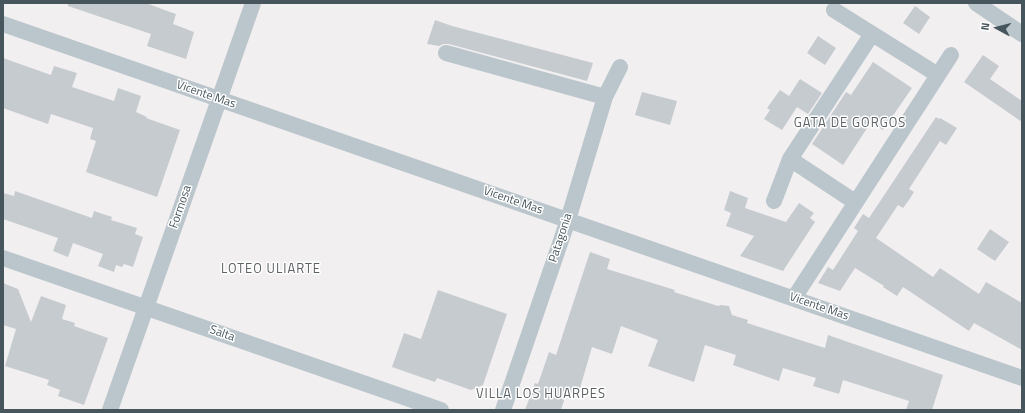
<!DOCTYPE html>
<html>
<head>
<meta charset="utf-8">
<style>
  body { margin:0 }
  #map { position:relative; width:1025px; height:413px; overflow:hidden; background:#f2eff0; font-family:"Titillium Web",sans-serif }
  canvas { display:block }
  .frame { position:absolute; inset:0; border:4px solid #47565c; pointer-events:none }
  .north { position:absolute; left:977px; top:8px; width:40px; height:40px; -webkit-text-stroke:3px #fff; paint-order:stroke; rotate:277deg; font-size:11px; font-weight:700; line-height:16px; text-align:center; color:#47565c }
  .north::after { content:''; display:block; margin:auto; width:14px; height:18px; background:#47565c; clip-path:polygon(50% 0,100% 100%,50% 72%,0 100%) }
</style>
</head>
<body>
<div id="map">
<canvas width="1025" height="413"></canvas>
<div class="frame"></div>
<div class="north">N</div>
</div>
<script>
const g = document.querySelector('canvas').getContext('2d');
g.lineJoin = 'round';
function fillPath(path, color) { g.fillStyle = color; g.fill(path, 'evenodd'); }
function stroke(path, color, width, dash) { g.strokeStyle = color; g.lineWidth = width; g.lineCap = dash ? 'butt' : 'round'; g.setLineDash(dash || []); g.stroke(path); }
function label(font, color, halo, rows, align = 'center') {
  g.font = font + ' "Titillium Web",sans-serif'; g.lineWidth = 3; g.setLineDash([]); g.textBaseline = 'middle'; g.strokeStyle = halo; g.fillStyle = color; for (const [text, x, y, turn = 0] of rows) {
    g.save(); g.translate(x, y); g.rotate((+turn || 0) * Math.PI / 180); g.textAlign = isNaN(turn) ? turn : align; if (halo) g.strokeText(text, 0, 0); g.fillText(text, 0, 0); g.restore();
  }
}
fillPath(new Path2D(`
  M 68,3 L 146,3 L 170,12 L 176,14 L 173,24 L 194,32 L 186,59 L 147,46 L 151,34 L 68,6 Z
  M 915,6 L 930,17 L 919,34 L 903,23 Z
  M 435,20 L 452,26 L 593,63 L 587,81 L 449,44 L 443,44 L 439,46 L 427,44 Z
  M 818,36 L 836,48 L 825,65 L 807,53 Z
  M 983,55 L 999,66 L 990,79 L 1022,101 L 1022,122 L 964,82 Z
  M 3,58 L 51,75 L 54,66 L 77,73 L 72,87 L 114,101 L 118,88 L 141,96 L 136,112 L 147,117 L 146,118 L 180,130 L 157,197 L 86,172 L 96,141 L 90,139 L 93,128 L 51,114 L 48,124 L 3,108 Z
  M 873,62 L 912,88 L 883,130 L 871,122 L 843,165 L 812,144 L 846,92 L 851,95 Z
  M 800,79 L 822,93 L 808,114 L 797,107 L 782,130 L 764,119 L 770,110 L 767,108 L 780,90 L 789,96 Z
  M 642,92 L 677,101 L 670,125 L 635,115 Z
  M 936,117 L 939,119 L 940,118 L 957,128 L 946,145 L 940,141 L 909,189 L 914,192 L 909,200 L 903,208 L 898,205 L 876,238 L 933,277 L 940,268 L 979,294 L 986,282 L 1022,303 L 1022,350 L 974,323 L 969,331 L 903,287 L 897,296 L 883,287 L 884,286 L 855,268 L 840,291 L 818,283 L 828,267 L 833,270 L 858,231 L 854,228 L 863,214 L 869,218 Z
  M 15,191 L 92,218 L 94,211 L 112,217 L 111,220 L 137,228 L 135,234 L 143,237 L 133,267 L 124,264 L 122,267 L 116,265 L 114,272 L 98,266 L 103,254 L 73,243 L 68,257 L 53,251 L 58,238 L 3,219 L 3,193 L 14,196 Z
  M 730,191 L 748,198 L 745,208 L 786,222 L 799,203 L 814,213 L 810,218 L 815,222 L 783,271 L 740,256 L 754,236 L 726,226 L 731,213 L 724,210 Z
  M 990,229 L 1009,242 L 995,261 L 977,249 Z
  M 590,252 L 610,259 L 607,269 L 675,290 L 674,292 L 718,306 L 721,305 L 729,306 L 732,315 L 748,320 L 747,323 L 825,348 L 828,335 L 943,375 L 932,410 L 906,410 L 909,401 L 843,380 L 839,394 L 813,386 L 816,378 L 783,368 L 779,381 L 733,365 L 736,355 L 705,345 L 694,382 L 648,366 L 658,340 L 621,326 L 612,354 L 592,347 L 578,395 L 567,391 L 561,410 L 525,410 L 535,383 L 538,384 L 549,352 L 556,355 Z
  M 3,283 L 18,289 L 31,322 L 41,296 L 66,305 L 62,319 L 75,323 L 74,326 L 108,338 L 84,405 L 58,396 L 60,390 L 47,385 L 49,380 L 5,366 L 16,329 L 3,325 Z
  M 438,290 L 507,314 L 483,385 L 471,390 L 437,378 L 435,382 L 392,367 L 404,333 L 421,339 Z`), '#c6cbcf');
stroke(new Path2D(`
  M 976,3 L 1022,34
  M 834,10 L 938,75
  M 3,24 L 1022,378
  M 446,53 L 605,97
  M 790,159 L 855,202
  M 774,201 L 790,159 L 872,34
  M 3,258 L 441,410
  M 794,298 L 951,55
  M 110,410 L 253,3
  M 503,410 L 568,220 L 605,97 L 620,67`), '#bbc6cc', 16);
label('12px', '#47565c', '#fff', [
  ["Vicente Mas",206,95,19],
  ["Vicente Mas",513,201,19],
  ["Formosa",181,207,-71],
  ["Patagonia",561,238,-72],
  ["Vicente Mas",819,307,19],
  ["Salta",222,334,19]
]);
g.letterSpacing = '1px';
label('13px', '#5c6164', '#fff', [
  ["GATA DE GORGOS",850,124],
  ["LOTEO ULIARTE",271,270],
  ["VILLA LOS HUARPES",541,395]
]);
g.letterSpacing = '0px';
</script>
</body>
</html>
